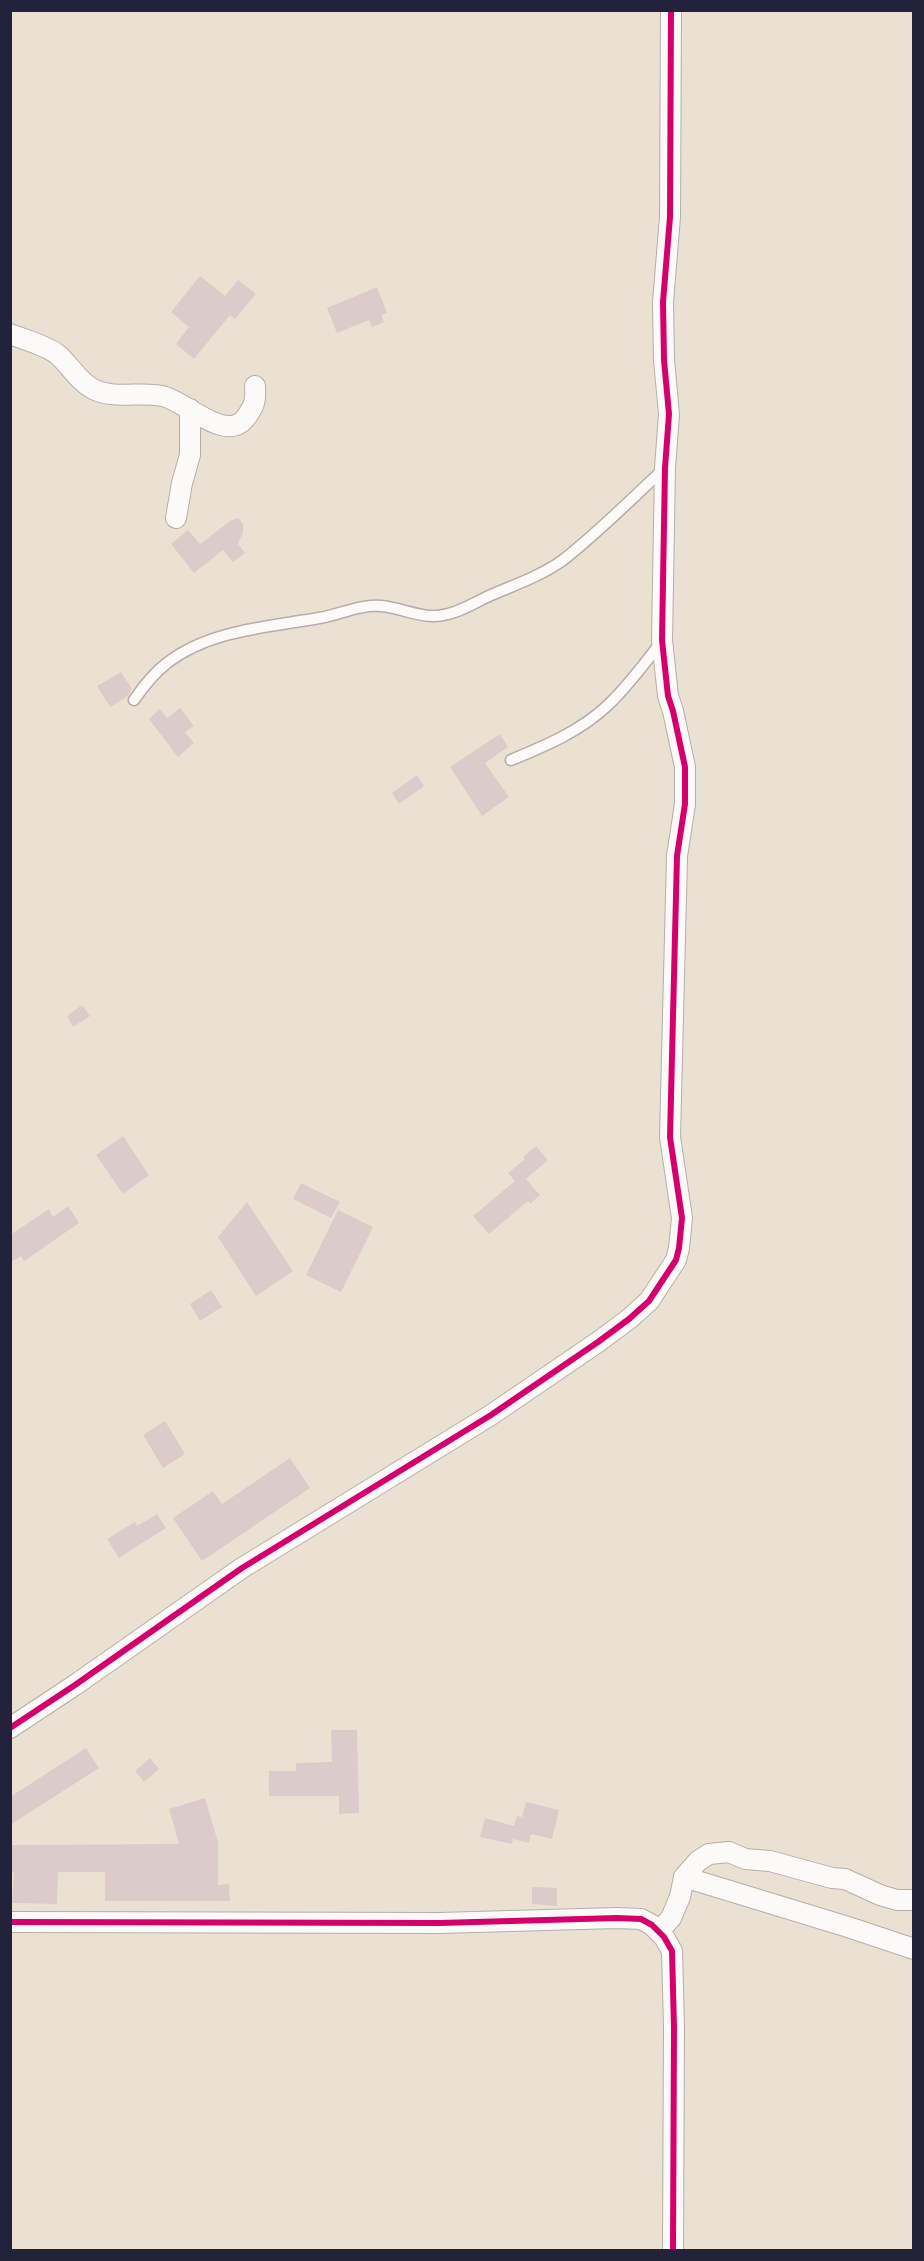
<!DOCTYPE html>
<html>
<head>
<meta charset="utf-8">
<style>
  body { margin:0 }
  #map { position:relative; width:924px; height:2261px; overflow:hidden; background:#ebe1d3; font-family:Sriracha,sans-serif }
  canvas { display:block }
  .frame { position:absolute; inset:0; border:12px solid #22223b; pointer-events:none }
</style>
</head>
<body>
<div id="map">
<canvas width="924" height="2261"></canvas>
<div class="frame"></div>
</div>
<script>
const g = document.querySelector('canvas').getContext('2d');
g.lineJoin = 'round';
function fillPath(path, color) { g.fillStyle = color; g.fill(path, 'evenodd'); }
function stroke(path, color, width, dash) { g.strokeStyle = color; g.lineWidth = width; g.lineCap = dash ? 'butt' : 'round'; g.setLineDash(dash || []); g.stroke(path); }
fillPath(new Path2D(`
  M 200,276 L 225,296 L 238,280 L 256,294 L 235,319 L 230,315 L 194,359 L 176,344 L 189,327 L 171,312 Z
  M 377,287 L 387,313 L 381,315 L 384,322 L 372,327 L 369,320 L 337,333 L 327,308 Z
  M 238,518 L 243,524 L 243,532 L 238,544 L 245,553 L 233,562 L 223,550 L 194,573 L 171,544 L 188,530 L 200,544 L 230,521 Z
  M 121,672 L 132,689 L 128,696 L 110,707 L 97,686 Z
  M 180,708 L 194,726 L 185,732 L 194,743 L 178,757 L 149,719 L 160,709 L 167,718 Z
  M 500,734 L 508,747 L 485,763 L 509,797 L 482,816 L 450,767 Z
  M 417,775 L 424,786 L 399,804 L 392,793 Z
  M 82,1005 L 90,1016 L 73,1027 L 67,1016 Z
  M 123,1136 L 149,1175 L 123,1194 L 96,1155 Z
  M 536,1146 L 548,1160 L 526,1179 L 540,1195 L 530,1204 L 528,1201 L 489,1234 L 473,1216 L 515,1181 L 508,1173 L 525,1159 L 523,1157 Z
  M 301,1183 L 340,1202 L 331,1218 L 293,1199 Z
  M 247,1202 L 293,1271 L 256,1296 L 218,1237 Z
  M 68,1206 L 79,1223 L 24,1261 L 21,1256 L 10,1263 L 10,1235 L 49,1209 L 53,1217 Z
  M 338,1210 L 373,1227 L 341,1292 L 306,1275 Z
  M 211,1290 L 222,1307 L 200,1321 L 190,1304 Z
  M 165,1421 L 185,1454 L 163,1468 L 143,1435 Z
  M 290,1458 L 310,1488 L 202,1561 L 173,1518 L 213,1491 L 222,1504 Z
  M 157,1514 L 166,1528 L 119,1558 L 107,1539 L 135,1522 L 137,1526 Z
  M 331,1730 L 357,1730 L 359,1813 L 339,1814 L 339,1796 L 269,1796 L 269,1771 L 296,1771 L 296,1763 L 332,1762 Z
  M 86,1748 L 99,1768 L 10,1825 L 10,1797 Z
  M 150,1758 L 159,1769 L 144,1782 L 135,1771 Z
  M 205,1798 L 218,1842 L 218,1885 L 229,1884 L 230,1901 L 105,1901 L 105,1872 L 58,1872 L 57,1904 L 12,1903 L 14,1872 L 10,1872 L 10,1845 L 179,1844 L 169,1809 Z
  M 526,1802 L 559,1810 L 552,1839 L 531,1834 L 529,1843 L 513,1839 L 512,1844 L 480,1837 L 485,1818 L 514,1826 L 517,1816 L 522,1817 Z
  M 532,1887 L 557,1888 L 557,1906 L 532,1904 Z`), '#dccbcb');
const service = new Path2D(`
  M 134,700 C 143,687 154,673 167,663 C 210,630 268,627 319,618 C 339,615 360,604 381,606 C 405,608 423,621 448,614 C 462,611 476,602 489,596 C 514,585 541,576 563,560 C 599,532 631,499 665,468
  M 511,760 C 545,746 581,731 608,705 C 628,686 645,663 662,641`);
const minor = new Path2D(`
  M 10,334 C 25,340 45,345 57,354 C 69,364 79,382 93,389 C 115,400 139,391 162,396 C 185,400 227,446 247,416 C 255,405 256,399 255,386
  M 176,518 L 182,483 L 190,455 L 190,409
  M 10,1728 L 75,1685 L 242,1568 L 491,1415 L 598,1342 L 629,1319 L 649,1301 L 676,1260 L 679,1248 L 682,1218 L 670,1137 L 677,856 L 685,804 L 685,767 L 673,711 L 668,696 L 662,640 L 665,468 L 669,414 L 664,360 L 663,302 L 670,217 L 671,10
  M 684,1877 L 848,1927 L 914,1949
  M 10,1922 L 440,1923 L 617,1918 L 641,1919 L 652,1925 L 664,1937 L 672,1951 L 674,2027 L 673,2250
  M 659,1931 L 671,1918 L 680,1897 L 684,1877 L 698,1861 L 709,1854 L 729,1852 L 745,1859 L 770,1861 L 832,1878 L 845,1879 L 880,1895 L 897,1900 L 914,1900`);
stroke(service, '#b5aea8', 13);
stroke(minor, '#b5aea8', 22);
stroke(service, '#fcfaf8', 10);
stroke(minor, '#fcfaf8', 20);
stroke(new Path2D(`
  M 10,1728 L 75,1685 L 242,1568 L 491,1415 L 598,1342 L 629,1319 L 649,1301 L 676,1260 L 679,1248 L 682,1218 L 670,1137 L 677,856 L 685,804 L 685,767 L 673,711 L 668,696 L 662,640 L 665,468 L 669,414 L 664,360 L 663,302 L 670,217 L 671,10
  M 10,1922 L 440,1923 L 617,1918 L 641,1919 L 652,1925 L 664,1937 L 672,1951 L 674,2027 L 673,2250`), '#d6006c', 6);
</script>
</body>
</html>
